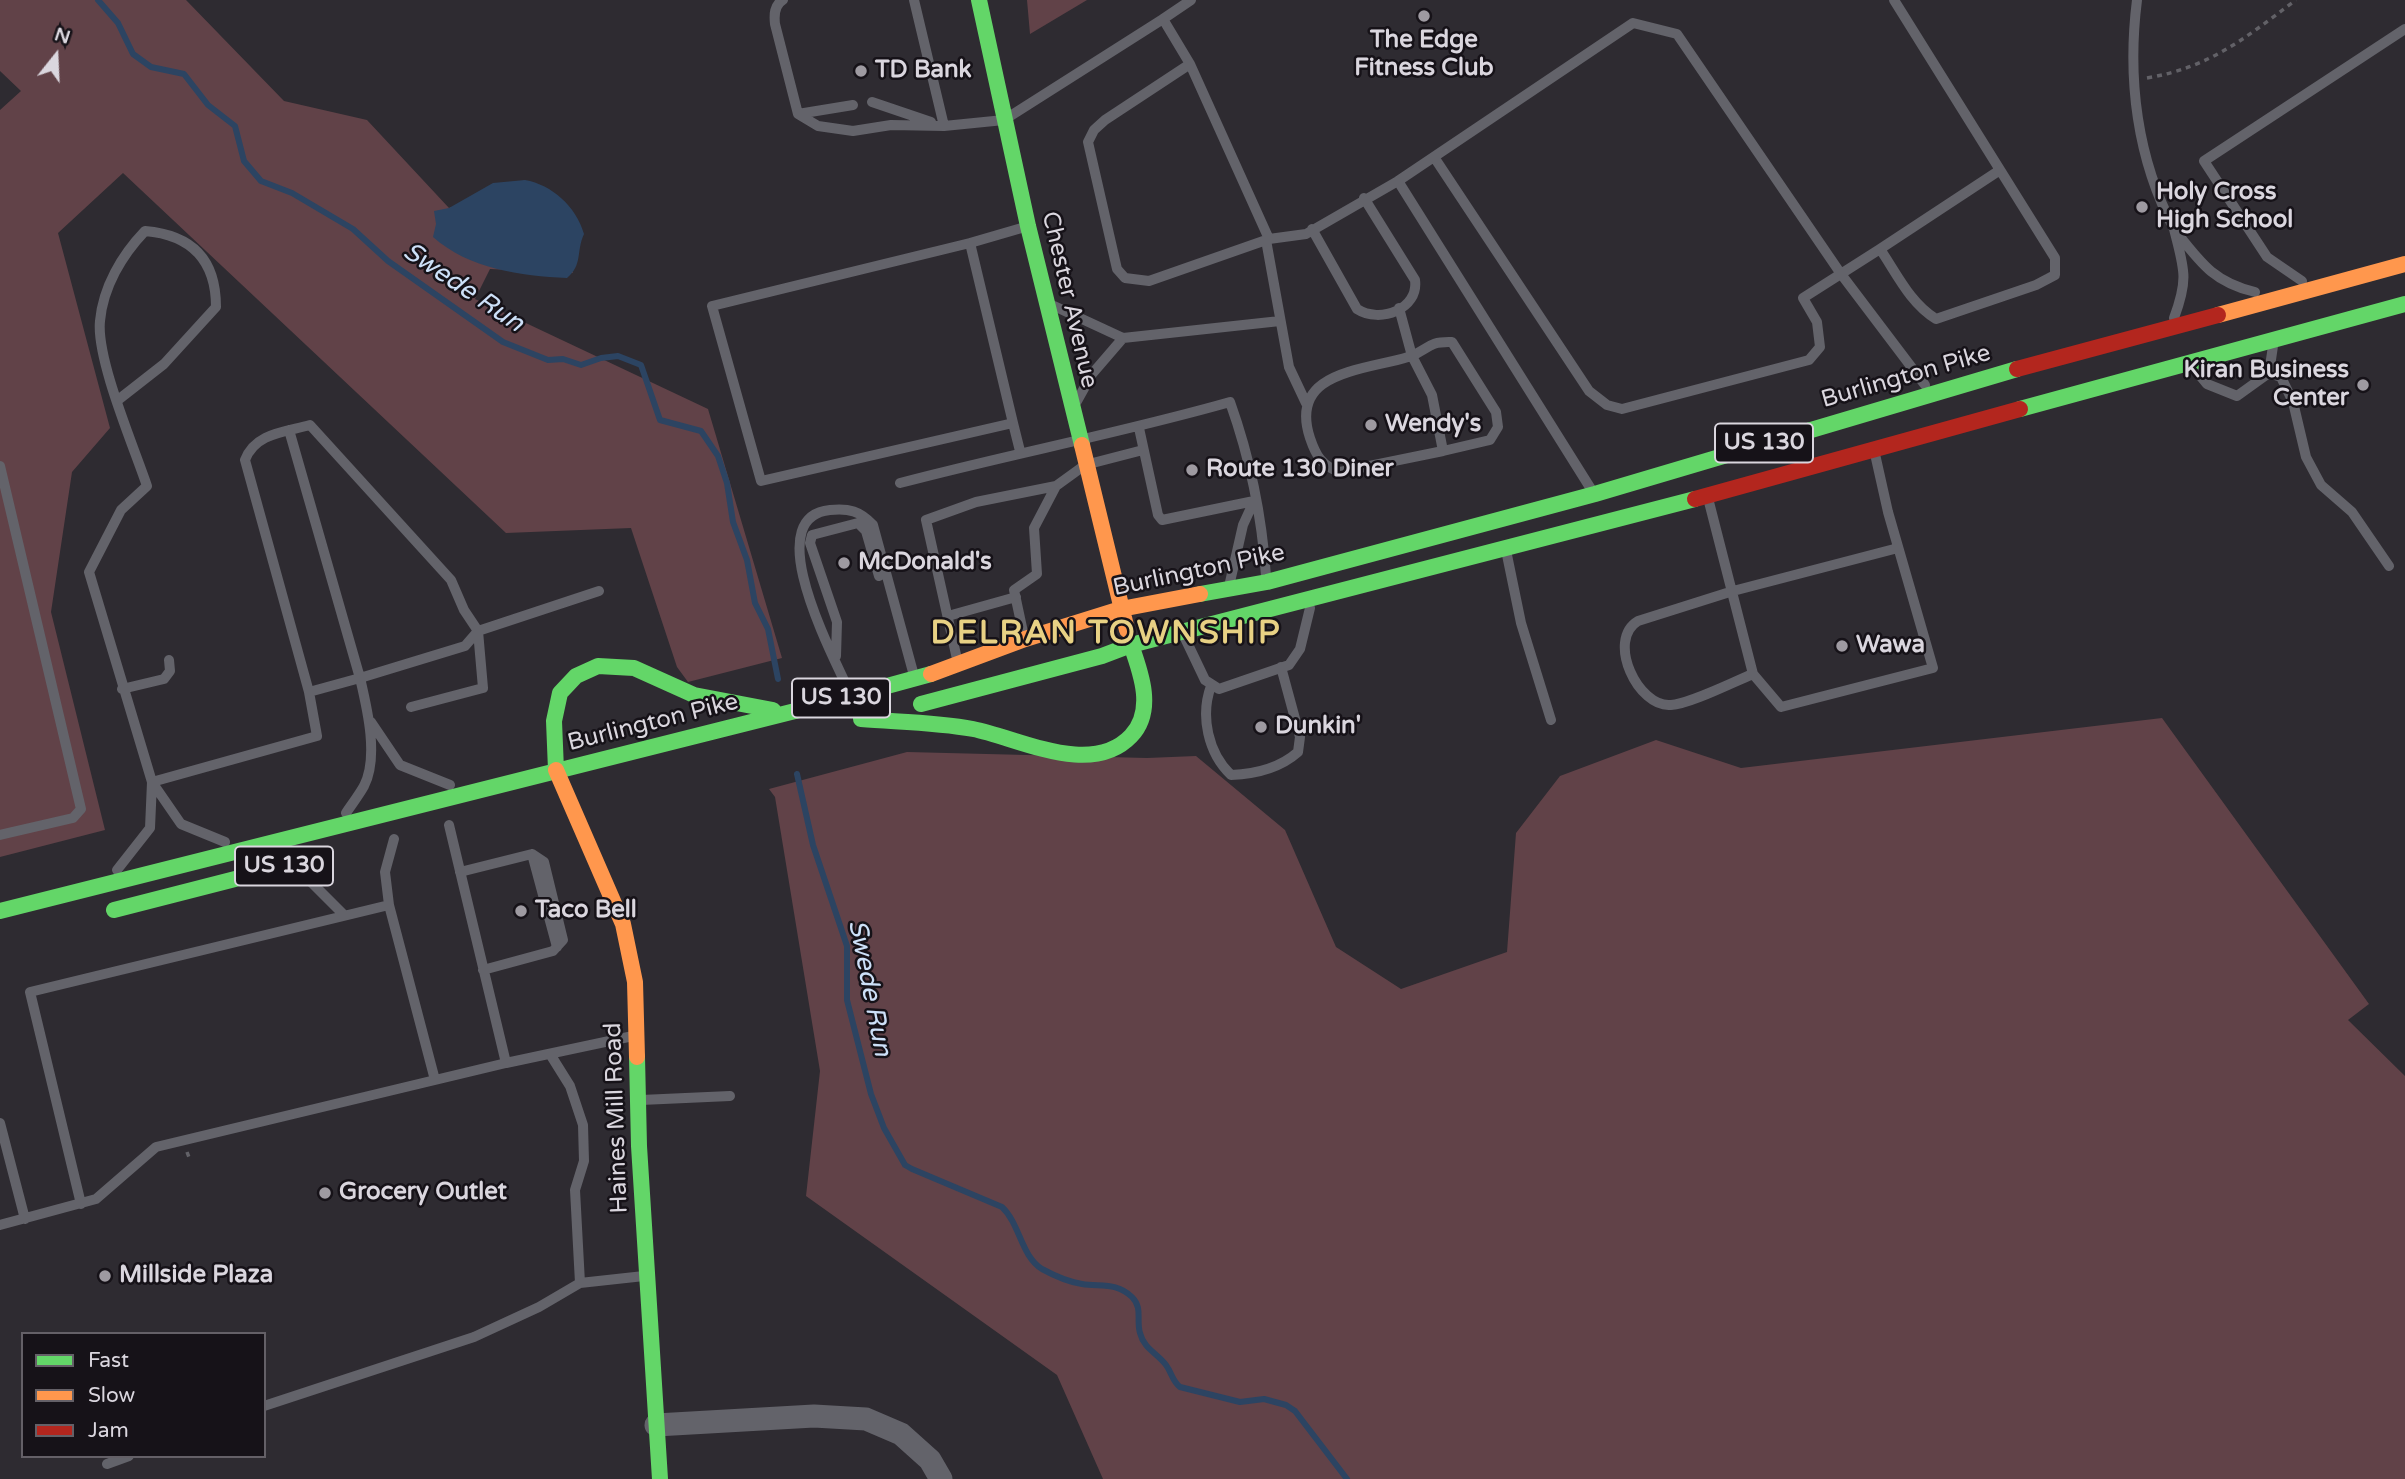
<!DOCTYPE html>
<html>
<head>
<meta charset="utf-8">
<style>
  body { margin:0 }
  #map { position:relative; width:2405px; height:1479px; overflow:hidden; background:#2e2b31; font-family:"Varela Round",sans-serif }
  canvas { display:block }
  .legend { position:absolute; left:21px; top:1332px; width:245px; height:126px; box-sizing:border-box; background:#161218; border:2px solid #646067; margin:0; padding:9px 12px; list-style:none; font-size:21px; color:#dad6de }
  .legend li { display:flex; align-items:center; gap:14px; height:35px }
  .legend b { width:35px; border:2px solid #646067 }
  .north { position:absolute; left:21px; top:21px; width:70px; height:70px; -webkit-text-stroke:5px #161218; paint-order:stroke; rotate:18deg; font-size:19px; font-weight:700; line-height:28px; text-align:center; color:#dad6de }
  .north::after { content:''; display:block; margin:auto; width:24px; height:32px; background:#dad6de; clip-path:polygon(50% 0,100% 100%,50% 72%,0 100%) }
</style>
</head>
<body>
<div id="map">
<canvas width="2405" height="1479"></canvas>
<ul class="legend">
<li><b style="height:9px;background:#63d668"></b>Fast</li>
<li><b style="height:9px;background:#ff974d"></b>Slow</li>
<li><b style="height:9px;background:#b3261e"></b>Jam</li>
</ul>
<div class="north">N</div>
</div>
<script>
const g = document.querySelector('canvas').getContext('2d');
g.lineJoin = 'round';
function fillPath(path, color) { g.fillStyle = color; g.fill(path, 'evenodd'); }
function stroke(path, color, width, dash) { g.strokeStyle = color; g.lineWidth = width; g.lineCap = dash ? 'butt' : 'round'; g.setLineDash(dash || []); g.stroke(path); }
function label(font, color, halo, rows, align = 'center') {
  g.font = font + ' "Varela Round",sans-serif'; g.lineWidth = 5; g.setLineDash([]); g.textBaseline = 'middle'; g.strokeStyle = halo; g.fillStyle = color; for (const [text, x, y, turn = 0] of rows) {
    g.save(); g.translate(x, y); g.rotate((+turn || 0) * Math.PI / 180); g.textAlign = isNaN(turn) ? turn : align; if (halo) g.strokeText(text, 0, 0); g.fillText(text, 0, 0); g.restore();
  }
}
fillPath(new Path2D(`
  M 0,0 L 186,0 L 284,101 L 367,120 L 449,208 L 525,180 L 573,273 L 490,269 L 475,299 L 708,409 L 782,658 L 688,682 L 677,667 L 631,528 L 506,533 L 123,173 L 58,233 L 110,428 L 72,472 L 51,612 L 105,830 L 0,857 L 0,110 L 21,91 L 0,71 Z
  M 1027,0 L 1087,0 L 1030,34 Z
  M 2162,718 L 2369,1004 L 2348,1020 L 2405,1076 L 2405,1479 L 1103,1479 L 1057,1375 L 806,1196 L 820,1071 L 775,797 L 769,789 L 907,752 L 1147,758 L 1196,756 L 1285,830 L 1336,947 L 1401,989 L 1507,952 L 1516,833 L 1560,776 L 1656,740 L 1741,768 Z`), '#614248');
fillPath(new Path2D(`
  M 525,180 C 552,185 576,206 584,234 C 576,251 583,265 567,278 C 521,276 469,269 433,237 L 436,224 L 434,211 L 449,208 L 493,183 Z`), '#2c4462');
stroke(new Path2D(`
  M 98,0 L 118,23 L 133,54 L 151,67 L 184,74 L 208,105 L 235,126 L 244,161 L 261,181 L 292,193 L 353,229 L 388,261 L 503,342 L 548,360 L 563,359 L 581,365 L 601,358 L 618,356 L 641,365 L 660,420 L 701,431 L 718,456 L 727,483 L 733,522 L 747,560 L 755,603 L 768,629 L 778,679
  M 797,774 L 813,845 L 847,946 L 847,1000 L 871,1094 L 884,1128 L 905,1165 L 912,1169 L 1002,1207 C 1020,1224 1021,1256 1042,1269 C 1053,1275 1069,1282 1082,1284 C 1101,1287 1117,1282 1132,1297 C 1143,1308 1136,1320 1140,1333 C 1144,1349 1157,1353 1166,1365 C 1172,1373 1172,1381 1180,1387 L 1240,1402 L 1264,1399 L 1286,1405 L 1295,1411 L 1347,1479`), '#2c4462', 6);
stroke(new Path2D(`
  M 2147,78 C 2211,67 2245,38 2296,0
  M 187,1152 L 190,1160`), '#626167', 3.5, [5, 5]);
stroke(new Path2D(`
  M 783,0 C 774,5 774,15 775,24 L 798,114 L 818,126 L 853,131 L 891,125 L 944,126 L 1004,120 L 1163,19 L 1190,64 L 1269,239 L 1306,234 L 1398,181
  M 914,0 L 944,126
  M 2137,0 C 2127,79 2137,159 2174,229
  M 1163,19 L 1191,0
  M 1190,64 L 1105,120 L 1094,130 L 1088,142 L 1117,269 L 1125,278 L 1149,281 L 1269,239
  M 872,102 L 931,122
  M 798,114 L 853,105
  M 1434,157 L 1589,391 L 1607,405 L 1622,409 L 1809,360 L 1820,347 L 1817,322 L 1803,298 L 1880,249 C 1897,274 1910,303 1936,319 L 2036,285 L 2055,275 L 2055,258 L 1894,0
  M 1312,229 L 1357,309 C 1380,324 1419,309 1415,280 L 1364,198
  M 1266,240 L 1289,367 L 1306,403
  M 970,243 L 1025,227
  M 1880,249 L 2000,170
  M 2302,281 L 2267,257 L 2204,161 L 2405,29
  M 1054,306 L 1123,338 L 1092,374 L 1077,401
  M 1399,308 L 1412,356 L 1432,395 L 1443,451 L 1340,472 C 1322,466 1316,456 1310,438 C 1288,371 1363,371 1408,357 C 1429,351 1425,341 1452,342 L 1496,412 L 1498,427 L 1490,440 L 1443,451
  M 2174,318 C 2189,278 2184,269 2174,229 C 2200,262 2213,282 2255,292
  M 1123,338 L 1280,321
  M 2193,367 L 2207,384 L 2237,396 L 2269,373 L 2273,346
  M 2269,373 L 2281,377 L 2293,402 L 2306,457 L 2321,485 L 2352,512 L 2389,566
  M 118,400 L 164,364 L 216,307 C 216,260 192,235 145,231 C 122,255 103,287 100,321 C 96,359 134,447 147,486 L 121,510 L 89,572 L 152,782 L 181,824 L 225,842
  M 1013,423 L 761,481 L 712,306 L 970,243 L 1013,423 L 1020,451
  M 1139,428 L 1158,515 L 1162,520 L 1254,501
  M 289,430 L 360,678 L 309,692
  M 0,466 L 81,809 L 73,818 L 0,835
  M 900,483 C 1010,454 1121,433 1230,402 C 1250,458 1262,517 1266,576
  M 1591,489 L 1398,181 L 1633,23 L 1677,34 L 1841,274 L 1925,385
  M 1709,502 L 1753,674 L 1781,707 L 1933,668 L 1888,512 L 1875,454
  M 1507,555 L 1521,623 L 1551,720
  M 1230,582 L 1243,525 L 1254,501
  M 948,616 L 1016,597
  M 1023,632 L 1014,590 L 1037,574 L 1034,528 L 1056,486 L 1085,465 L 1143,450
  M 1184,636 L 1205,680 L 1219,689 L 1289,665 L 1300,649 L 1310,608
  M 836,656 L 837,622 L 810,543 L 812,535 L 858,523 L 866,531 L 879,576
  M 957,659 L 926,520 L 976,502 L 1056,486
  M 1753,674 C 1733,682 1690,704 1671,705 C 1638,708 1606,640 1638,621 L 1733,591 L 1898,548
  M 1211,686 C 1200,716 1208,753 1231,775 C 1255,774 1280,768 1298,752 L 1300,737 L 1281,667
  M 122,689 L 164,679 L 170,671 L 169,660
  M 848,689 C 832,653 759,517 830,510 C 849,508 860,511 873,525 L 913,672
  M 371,722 L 400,765 L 450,785
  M 152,782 L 317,736 L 309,692 L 245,460 C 255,433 285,432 310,425 L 451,580 L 464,610 L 478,631 L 483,688 L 411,707
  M 346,813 C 352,804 359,795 364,786 C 379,757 367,708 360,678 L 465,646 L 478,631 L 599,591
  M 449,825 L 506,1063 L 633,1036
  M 532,854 L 557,947
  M 293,864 L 343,914
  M 117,870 L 150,828 L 152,782
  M 460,872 L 532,854 L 544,862 L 563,940 L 553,951 L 483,970
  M 389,905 L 385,872 L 394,839
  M 550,1054 L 570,1086 L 583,1125 L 584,1161 L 575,1190 L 580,1283
  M 641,1100 L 730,1096
  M 0,1123 L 25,1219
  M 81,1204 L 30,992 L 389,905 L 435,1080 L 506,1063
  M 0,1225 L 96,1199 L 156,1147 L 435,1080
  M 264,1406 L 474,1337 L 539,1307 L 580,1283 L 644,1276
  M 107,1464 L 129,1456`), '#63636a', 10);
stroke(new Path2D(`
  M 656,1425 L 814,1416 L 866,1419 L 901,1434 L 930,1460 L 941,1479`), '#63636a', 23);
stroke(new Path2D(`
  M 979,0 L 1028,226 L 1082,445
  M 2020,409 L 2405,304
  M 1200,594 L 1267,582 L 1595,494 L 2017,369
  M 921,704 L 1102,656 L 1131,645 L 1695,499
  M 861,719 C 898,722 936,722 973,729 C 1019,738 1091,778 1131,736 C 1155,711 1141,673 1131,645
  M 556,770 L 554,721 L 560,693 L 576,676 L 598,666 L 634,668 L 694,695 L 773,710
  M 114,910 L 239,878
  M 0,911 L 803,709 L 931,674
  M 637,1057 L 639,1146 L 660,1479`), '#63d668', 16);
stroke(new Path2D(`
  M 2218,315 L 2405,264
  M 1082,445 L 1127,630
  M 931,674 L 1025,639 L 1121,609 L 1200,594
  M 556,770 L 623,924 L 635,982 L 637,1057`), '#ff974d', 16);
stroke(new Path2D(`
  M 2017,369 L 2218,315
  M 1695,499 L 2020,409`), '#b3261e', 16);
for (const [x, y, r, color] of [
  [1424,16,7,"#9e9aa1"],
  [861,71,7,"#9e9aa1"],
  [2142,207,7,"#9e9aa1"],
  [2363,385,7,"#9e9aa1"],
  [1371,425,7,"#9e9aa1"],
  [1192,470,7,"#9e9aa1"],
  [844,563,7,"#9e9aa1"],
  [1842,646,7,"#9e9aa1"],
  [1261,727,7,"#9e9aa1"],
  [521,911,7,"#9e9aa1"],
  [325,1193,7,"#9e9aa1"],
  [105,1276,7,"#9e9aa1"]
]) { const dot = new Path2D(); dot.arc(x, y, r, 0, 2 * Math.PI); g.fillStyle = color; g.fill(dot); stroke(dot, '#161218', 2.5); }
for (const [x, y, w] of [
  [1764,443,98],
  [841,698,98],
  [284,866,98]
]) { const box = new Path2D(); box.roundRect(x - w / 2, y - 19.5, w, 39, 5); g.fillStyle = '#161218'; g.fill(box); stroke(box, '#dad6de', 2); }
label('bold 23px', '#dad6de', null, [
  ["US 130",1764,443],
  ["US 130",841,698],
  ["US 130",284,866]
]);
label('bold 24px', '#dad6de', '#161218', [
  ["The Edge",1424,41,"center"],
  ["Fitness Club",1424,69,"center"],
  ["TD Bank",875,71],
  ["Holy Cross",2156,193],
  ["High School",2156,221],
  ["Kiran Business",2349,371,"right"],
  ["Center",2349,399,"right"],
  ["Wendy's",1385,425],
  ["Route 130 Diner",1206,470],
  ["McDonald's",858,563],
  ["Wawa",1856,646],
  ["Dunkin'",1275,727],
  ["Taco Bell",535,911],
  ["Grocery Outlet",339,1193],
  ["Millside Plaza",119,1276]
], 'left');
label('24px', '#dad6de', '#161218', [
  ["Chester Avenue",1069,300,77],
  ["Burlington Pike",1906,377,-16],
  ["Burlington Pike",1199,571,-12],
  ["Burlington Pike",653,723,-14],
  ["Haines Mill Road",617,1118,-92]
]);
label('italic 26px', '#cde0f8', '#161218', [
  ["Swede Run",463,288,34],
  ["Swede Run",869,988,79]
]);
g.letterSpacing = '2px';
label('bold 32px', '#e8d184', '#161218', [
  ["DELRAN TOWNSHIP",1106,635]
]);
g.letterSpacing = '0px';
</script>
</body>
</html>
